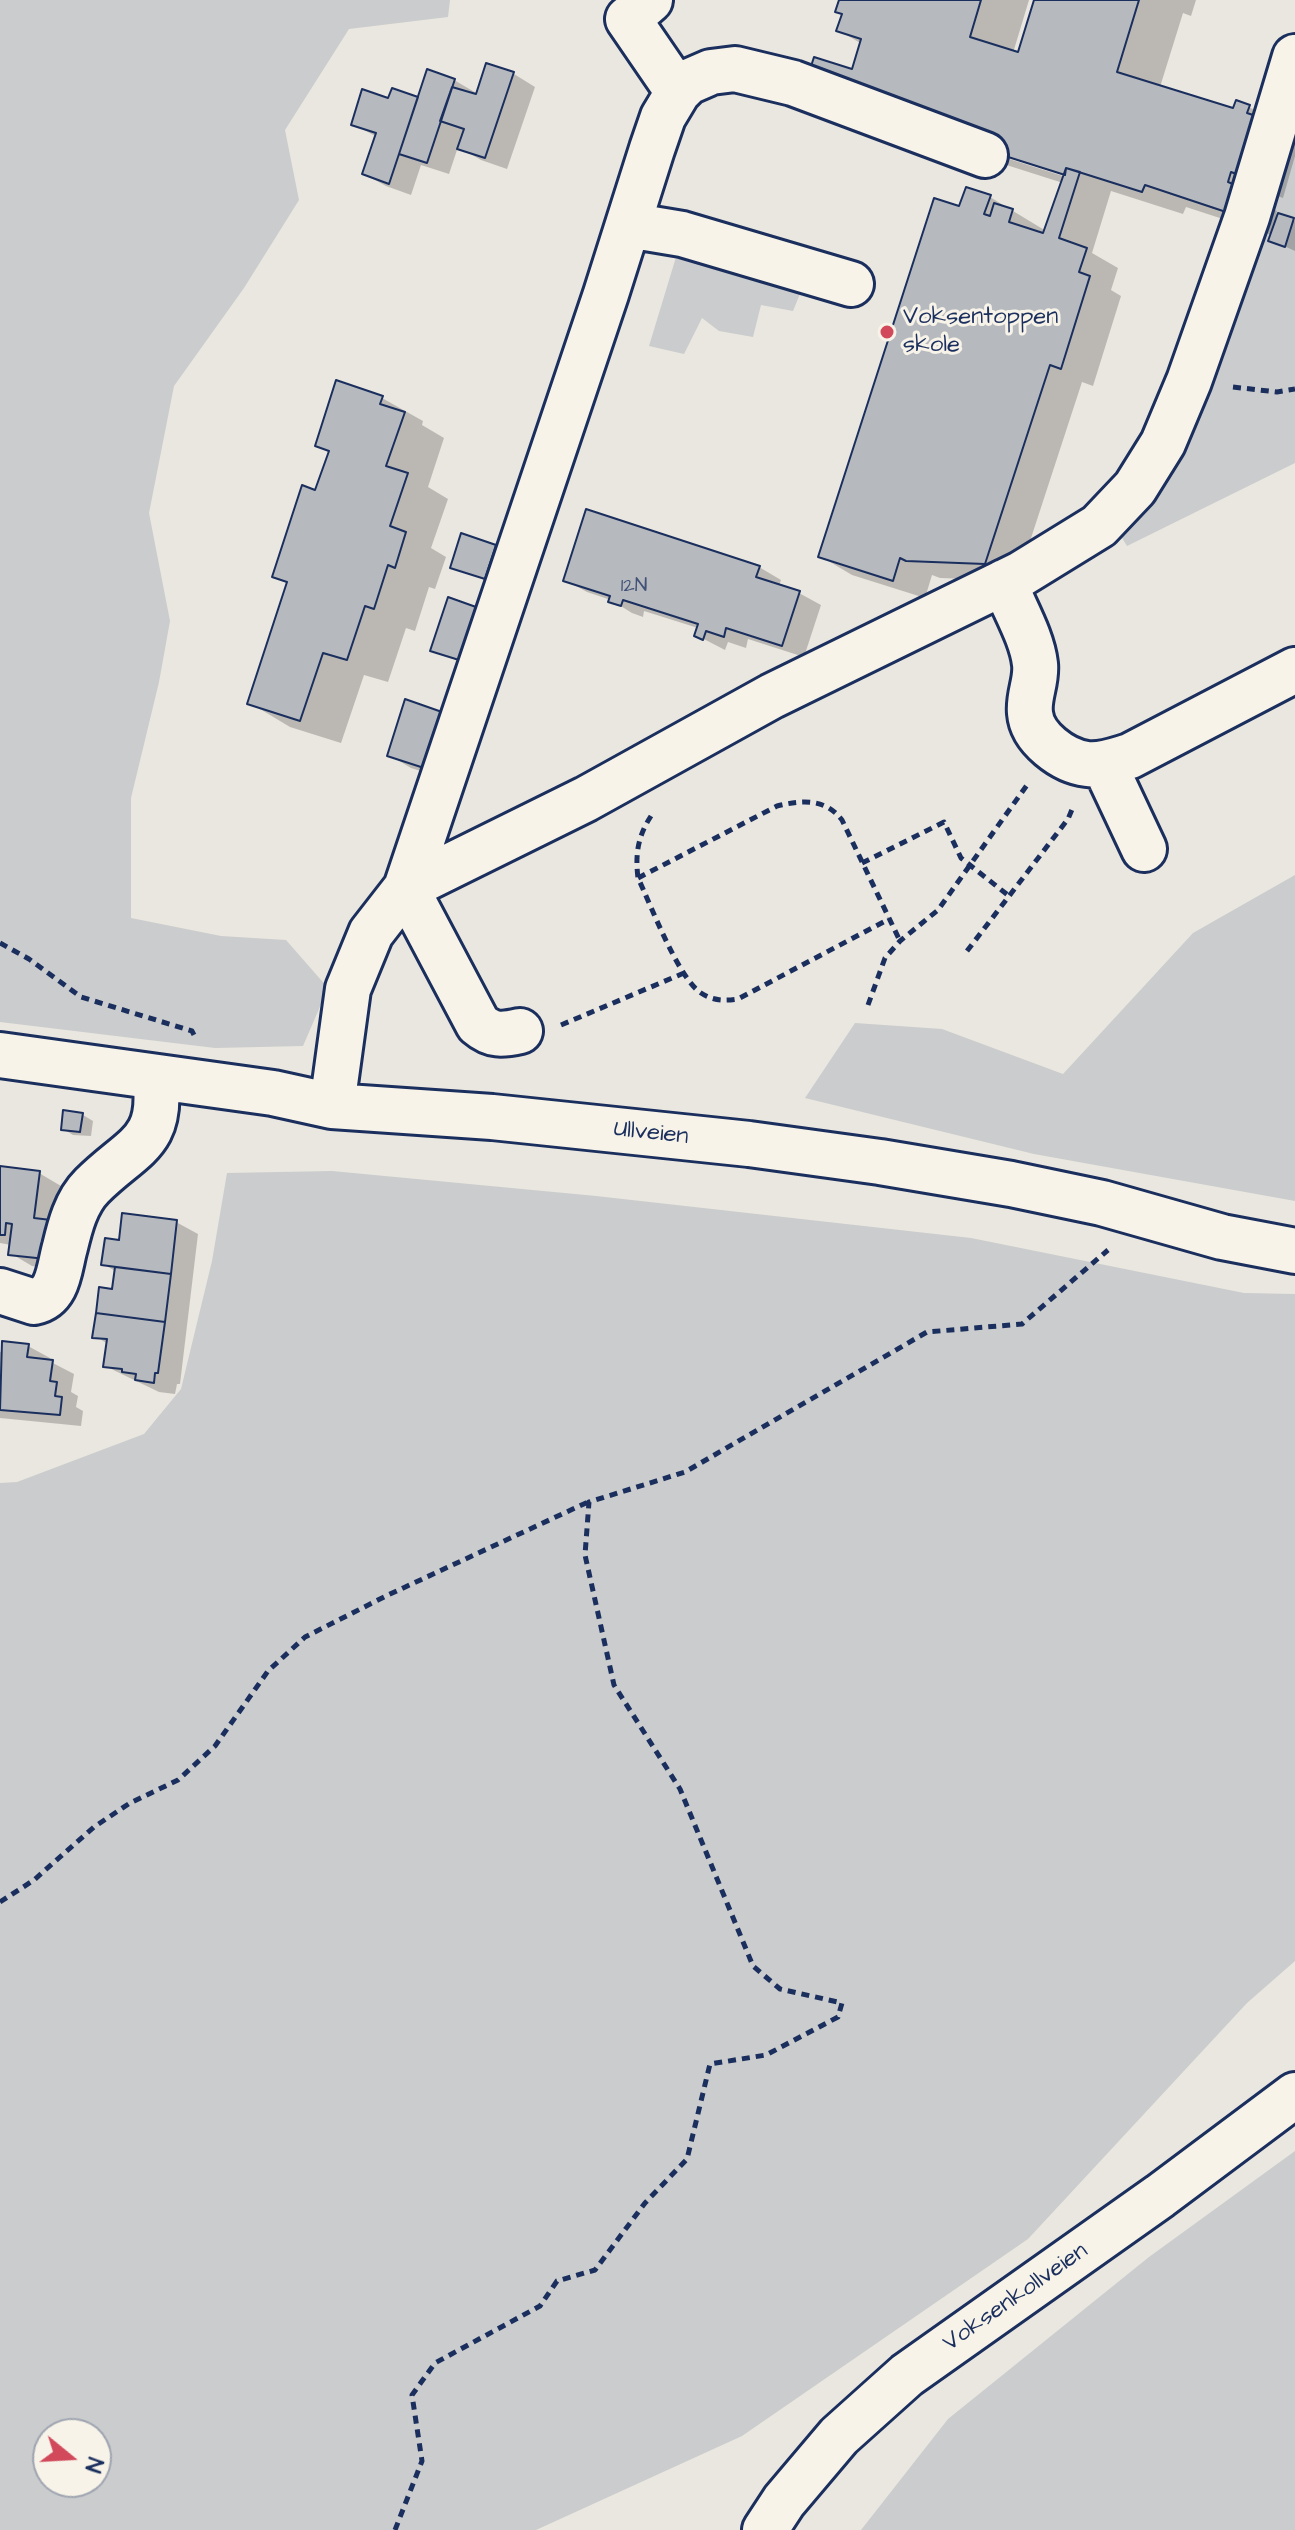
<!DOCTYPE html>
<html>
<head>
<meta charset="utf-8">
<style>
  body { margin:0 }
  #map { position:relative; width:1295px; height:2530px; overflow:hidden; background:#eae7e0; font-family:"Architects Daughter",sans-serif }
  canvas { display:block }
  .north { position:absolute; left:32px; top:2418px; width:80px; height:80px; box-sizing:border-box; background:#f7f3e8; border:2px solid #9fa5b1; border-radius:50%; rotate:108deg; font-size:22px; font-weight:700; line-height:32px; text-align:center; color:#1b2f5e }
  .north::after { content:''; display:block; margin:auto; width:28px; height:36px; background:#d1495b; clip-path:polygon(50% 0,100% 100%,50% 72%,0 100%) }
</style>
</head>
<body>
<div id="map">
<canvas width="1295" height="2530"></canvas>
<div class="north">N</div>
</div>
<script>
const g = document.querySelector('canvas').getContext('2d');
g.lineJoin = 'round';
function fillPath(path, color) { g.fillStyle = color; g.fill(path, 'evenodd'); }
function stroke(path, color, width, dash) { g.strokeStyle = color; g.lineWidth = width; g.lineCap = dash ? 'butt' : 'round'; g.setLineDash(dash || []); g.stroke(path); }
function label(font, color, halo, rows, align = 'center') {
  g.font = font + ' "Architects Daughter",sans-serif'; g.lineWidth = 6; g.setLineDash([]); g.textBaseline = 'middle'; g.strokeStyle = halo; g.fillStyle = color; for (const [text, x, y, turn = 0] of rows) {
    g.save(); g.translate(x, y); g.rotate((+turn || 0) * Math.PI / 180); g.textAlign = isNaN(turn) ? turn : align; if (halo) g.strokeText(text, 0, 0); g.fillText(text, 0, 0); g.restore();
  }
}
fillPath(new Path2D(`
  M 0,0 L 450,0 L 448,17 L 349,29 L 285,130 L 299,200 L 244,288 L 174,386 L 149,513 L 170,621 L 159,682 L 131,798 L 131,918 L 221,936 L 286,940 L 328,988 L 303,1046 L 215,1048 L 0,1022 Z
  M 1295,137 L 1295,463 L 1127,546 L 1116,528 Z
  M 680,244 L 804,284 L 793,311 L 761,305 L 753,337 L 719,331 L 702,318 L 684,354 L 649,346 Z
  M 1295,875 L 1295,1201 L 1034,1154 L 805,1098 L 855,1023 L 942,1029 L 1063,1074 L 1193,933 Z
  M 332,1171 L 596,1196 L 971,1238 L 1244,1293 L 1295,1294 L 1295,1961 L 1247,2003 L 1028,2239 L 742,2436 L 536,2530 L 0,2530 L 0,1483 L 17,1482 L 144,1434 L 181,1389 L 212,1261 L 227,1173 ZM 48,2434 L 96,2434 L 96,2482 L 48,2482 Z
  M 1295,2151 L 1295,2530 L 861,2530 L 948,2419 L 1149,2257 Z`), '#cbcccd');
fillPath(new Path2D(`
  M 841,0 L 1029,0 L 1013,53 L 1019,55 L 1036,0 L 1196,0 L 1191,16 L 1183,13 L 1160,87 L 1235,111 L 1237,103 L 1249,107 L 1290,130 L 1288,136 L 1295,140 L 1295,156 L 1283,198 L 1272,194 L 1268,206 L 1277,211 L 1276,214 L 1295,221 L 1295,251 L 1271,240 L 1272,235 L 1186,207 L 1183,214 L 1111,191 L 1092,253 L 1118,268 L 1111,290 L 1121,296 L 1093,386 L 1082,382 L 1017,581 L 940,578 L 932,575 L 925,598 L 852,575 L 820,556 L 936,201 L 960,209 L 967,190 L 990,197 L 1046,231 L 1063,183 L 909,134 L 880,118 L 848,108 L 807,84 L 815,59 L 853,71 L 862,44 L 838,30 L 844,14 L 838,11 ZM 887,116 L 1066,173 L 1066,177 L 886,120 Z
  M 488,66 L 514,74 L 535,87 L 507,169 L 481,160 L 458,147 L 449,174 L 421,165 L 411,195 L 386,186 L 364,174 L 377,137 L 353,124 L 390,101 L 419,99 L 454,80 L 478,94 Z
  M 382,398 L 423,421 L 422,425 L 444,438 L 428,487 L 448,499 L 431,548 L 446,557 L 435,589 L 429,587 L 415,631 L 406,628 L 388,682 L 364,675 L 341,743 L 290,727 L 250,703 L 289,584 L 275,576 L 316,492 L 330,453 L 317,446 Z
  M 495,547 L 505,553 L 495,583 L 452,567 Z
  M 759,567 L 781,580 L 779,586 L 799,593 L 821,605 L 804,657 L 748,639 L 746,648 L 728,642 L 725,650 L 696,635 L 698,628 L 644,611 L 643,617 L 632,613 L 611,600 L 587,592 L 565,580 Z
  M 475,609 L 486,615 L 470,664 L 433,650 Z
  M 441,713 L 463,726 L 446,779 L 411,768 L 389,755 Z
  M 83,1115 L 93,1121 L 91,1136 L 73,1135 L 63,1129 Z
  M 0,1168 L 39,1173 L 61,1186 L 56,1226 L 67,1271 L 32,1266 L 10,1253 L 11,1245 L 0,1243 Z
  M 176,1222 L 198,1234 L 180,1384 L 177,1384 L 175,1394 L 159,1392 L 105,1366 L 108,1344 L 95,1336 L 114,1291 L 117,1272 L 103,1264 L 121,1242 Z
  M 28,1346 L 50,1358 L 49,1361 L 74,1374 L 71,1392 L 78,1396 L 76,1407 L 83,1411 L 81,1426 L 0,1418 L 0,1352 Z`), '#0003');
const building = new Path2D(`
  M 839,0 L 981,0 L 970,37 L 1018,52 L 1034,0 L 1139,0 L 1117,72 L 1233,108 L 1236,100 L 1250,105 L 1247,113 L 1259,117 L 1242,176 L 1231,172 L 1228,182 L 1238,186 L 1229,213 L 1145,185 L 1142,192 L 1066,168 L 1065,175 L 866,112 L 805,85 L 814,57 L 852,69 L 861,39 L 836,31 L 842,14 L 835,12 Z
  M 486,63 L 514,72 L 485,158 L 457,149 L 464,129 L 440,121 L 452,87 L 476,94 Z
  M 427,69 L 455,79 L 427,163 L 399,154 Z
  M 392,88 L 418,97 L 389,184 L 362,174 L 376,133 L 351,125 L 362,89 L 388,98 Z
  M 1066,168 L 1080,172 L 1059,238 L 1087,248 L 1079,272 L 1090,276 L 1061,369 L 1050,365 L 985,564 L 906,561 L 900,558 L 893,581 L 818,557 L 934,198 L 959,206 L 966,187 L 991,195 L 984,214 L 990,216 L 994,203 L 1013,209 L 1009,222 L 1043,233 Z
  M 1278,213 L 1294,218 L 1285,247 L 1268,241 Z
  M 336,380 L 383,396 L 380,404 L 405,412 L 386,466 L 408,473 L 390,526 L 406,532 L 395,568 L 388,565 L 374,609 L 365,606 L 347,660 L 323,653 L 300,721 L 247,704 L 287,582 L 272,577 L 302,485 L 315,490 L 329,451 L 315,446 Z
  M 586,509 L 760,566 L 756,577 L 800,591 L 782,646 L 726,628 L 724,637 L 706,631 L 703,640 L 694,636 L 698,624 L 623,600 L 621,606 L 608,602 L 610,596 L 563,581 Z
  M 461,533 L 496,545 L 485,579 L 450,568 Z
  M 448,597 L 476,607 L 459,660 L 430,651 Z
  M 405,699 L 442,712 L 424,768 L 387,756 Z
  M 63,1110 L 83,1113 L 80,1132 L 61,1130 Z
  M 0,1166 L 40,1171 L 34,1218 L 51,1220 L 46,1259 L 8,1255 L 12,1224 L 6,1223 L 5,1235 L 0,1235 Z
  M 122,1213 L 177,1220 L 171,1274 L 101,1265 L 105,1238 L 119,1240 Z
  M 115,1267 L 171,1274 L 165,1322 L 96,1313 L 99,1287 L 112,1289 Z
  M 96,1313 L 165,1322 L 158,1373 L 155,1373 L 154,1383 L 135,1380 L 136,1374 L 122,1372 L 122,1369 L 103,1367 L 107,1339 L 92,1338 Z
  M 2,1341 L 29,1344 L 27,1357 L 53,1360 L 50,1381 L 57,1382 L 55,1396 L 62,1397 L 60,1415 L 0,1410 Z`);
fillPath(building, '#b6babf');
stroke(building, '#1b2f5e', 2);
const minor = new Path2D(`
  M 650,0 L 628,19 L 678,92
  M 628,225 L 682,234 L 851,284
  M 1004,582 C 1014,608 1032,637 1035,664 C 1037,681 1028,696 1030,713 C 1032,738 1063,761 1087,764 C 1101,766 1116,760 1130,756 L 1295,670
  M 1104,764 L 1144,849
  M 406,888 L 586,799 L 772,696 L 1021,574 L 1099,526 L 1135,488 L 1163,443 L 1189,381 L 1247,217 L 1295,57
  M 406,888 L 478,1024 C 492,1036 502,1035 520,1031
  M 0,1055 L 273,1093 L 332,1106 L 492,1117 L 749,1144 L 880,1162 L 1011,1184 L 1102,1203 L 1222,1237 L 1295,1251
  M 332,1106 L 348,989 L 371,933 L 406,888 L 606,294 L 652,149 L 663,117 L 678,92 L 688,82 L 711,72 L 735,69 L 793,83 L 985,155
  M 0,1291 L 34,1302 C 59,1297 59,1268 65,1247 C 70,1226 76,1202 92,1186 C 133,1145 164,1144 155,1077`);
const major = new Path2D(`
  M 765,2530 L 784,2501 L 839,2436 L 907,2375 L 1160,2196 L 1295,2095`);
stroke(minor, '#1b2f5e', 50);
stroke(major, '#1b2f5e', 50);
stroke(new Path2D(`
  M 1233,387 L 1277,392 L 1295,389
  M 651,816 C 638,836 635,854 638,878 C 651,905 678,978 701,993 C 713,1001 725,1001 738,999 L 889,919
  M 862,863 L 944,822 L 961,858 L 1009,896
  M 638,878 L 777,806 C 802,800 825,798 842,820 L 900,941
  M 0,943 L 29,959 L 81,997 L 192,1031 L 196,1039
  M 967,951 L 1068,819 L 1073,807
  M 868,1005 L 885,958 L 900,941 L 938,910 L 1027,785
  M 561,1025 L 684,973
  M 0,1902 L 34,1880 L 94,1827 L 130,1803 L 178,1780 L 215,1746 L 268,1671 L 305,1637 L 388,1595 L 588,1502
  M 395,2530 L 422,2461 L 412,2395 L 435,2363 L 540,2306 L 557,2281 L 595,2270 L 645,2203 L 687,2159 L 710,2064 L 766,2055 L 838,2017 L 842,2003 L 780,1989 L 753,1966 L 680,1789 L 614,1685 L 585,1555 L 589,1502 L 685,1472 L 927,1332 L 1022,1324 L 1108,1250`), '#1b2f5e', 5, [8, 6]);
stroke(minor, '#f7f3e8', 44);
stroke(major, '#f7f3e8', 44);
for (const [x, y, r, color] of [
  [887,332,8,"#d1495b"]
]) { const dot = new Path2D(); dot.arc(x, y, r, 0, 2 * Math.PI); g.fillStyle = color; g.fill(dot); stroke(dot, '#f7f3e8', 3); }
label('20px', '#425276', null, [
  ["12N",634,587]
]);
label('24px', '#1b2f5e', '#f7f3e8', [
  ["Voksentoppen",903,318],
  ["skole",903,346]
], 'left');
label('24px', '#1b2f5e', '#f7f3e8', [
  ["Ullveien",651,1134,6],
  ["Voksenkollveien",1016,2298,-35]
]);
</script>
</body>
</html>
